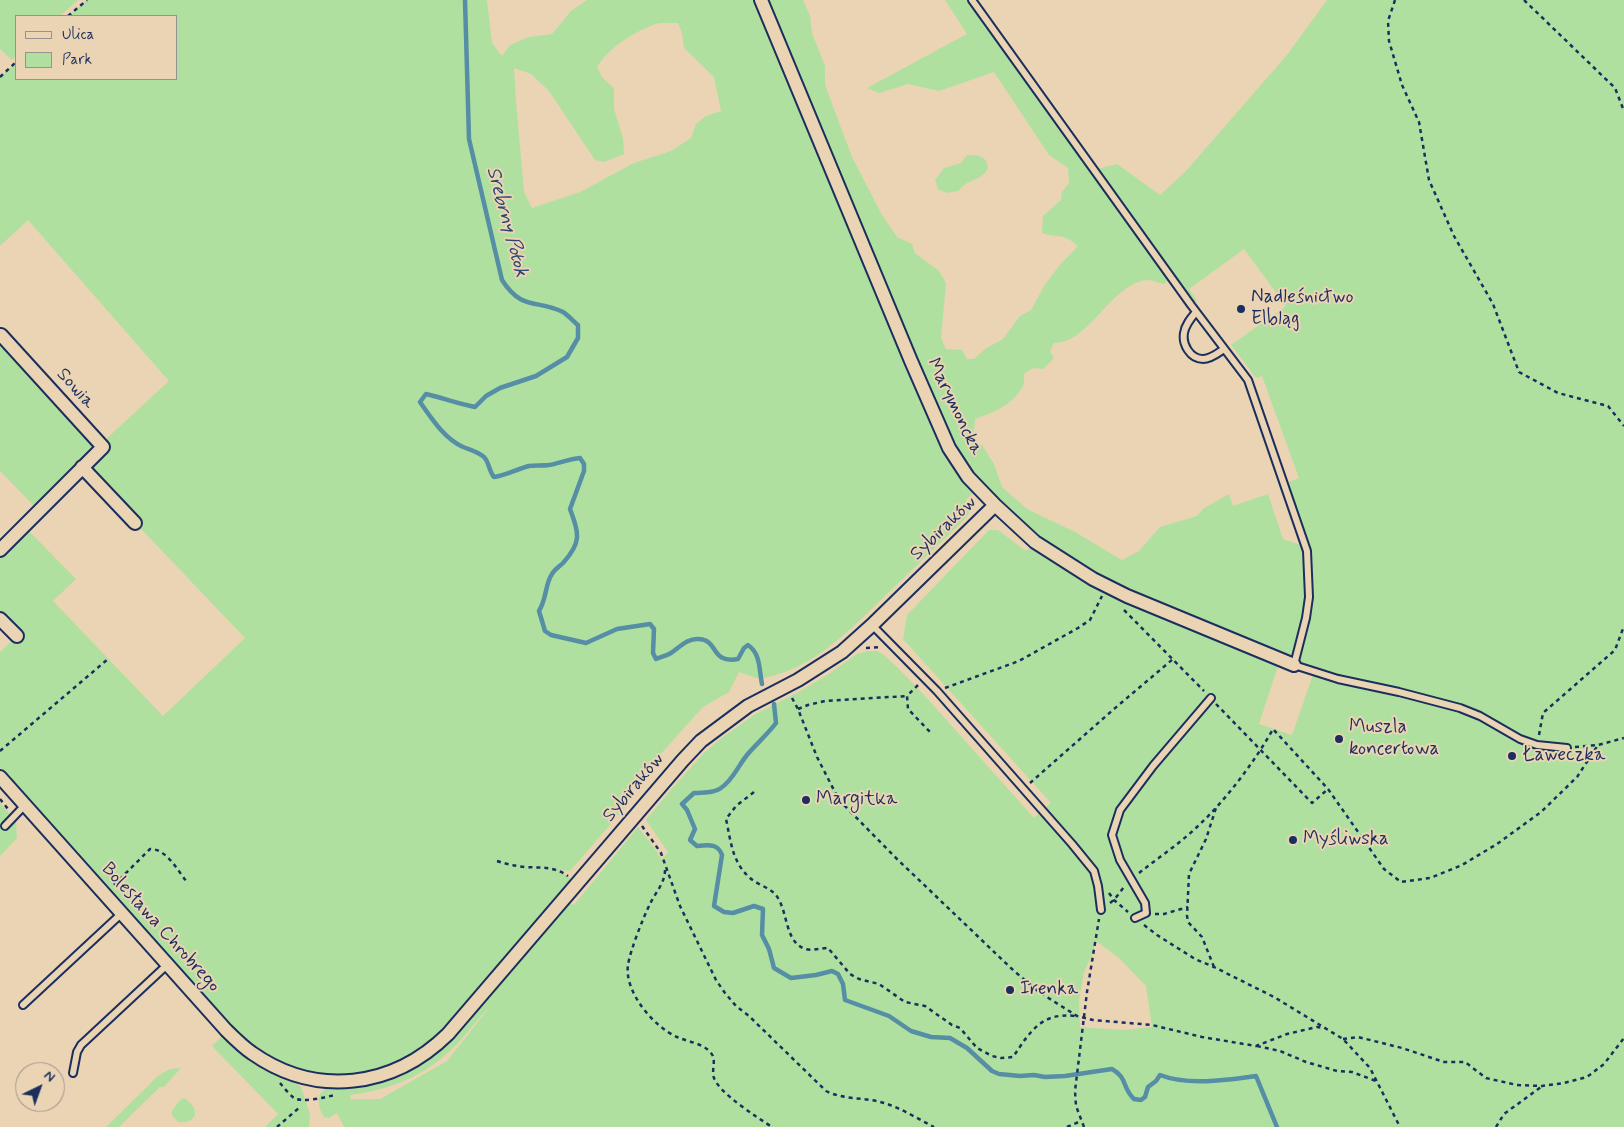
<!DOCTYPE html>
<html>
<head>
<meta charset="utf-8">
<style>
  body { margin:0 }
  #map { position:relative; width:1624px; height:1127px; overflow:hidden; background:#ead4b3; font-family:Mynerve,sans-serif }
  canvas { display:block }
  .legend { position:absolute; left:15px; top:15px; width:162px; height:65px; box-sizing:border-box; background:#ead4b3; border:1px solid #979291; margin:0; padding:6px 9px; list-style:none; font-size:15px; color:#1b2f5e }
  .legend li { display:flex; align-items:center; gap:10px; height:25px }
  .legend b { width:25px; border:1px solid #979291 }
  .north { position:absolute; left:15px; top:1062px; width:50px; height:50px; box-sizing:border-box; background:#ead4b3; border:1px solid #979291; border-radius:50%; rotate:42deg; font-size:14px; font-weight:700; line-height:20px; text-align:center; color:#1b2f5e }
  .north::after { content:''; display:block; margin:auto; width:18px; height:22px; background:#1b2f5e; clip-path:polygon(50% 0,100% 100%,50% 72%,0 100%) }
</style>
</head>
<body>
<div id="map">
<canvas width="1624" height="1127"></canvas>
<ul class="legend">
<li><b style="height:6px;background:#ead4b3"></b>Ulica</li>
<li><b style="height:14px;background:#b0e0a0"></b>Park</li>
</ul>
<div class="north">N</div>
</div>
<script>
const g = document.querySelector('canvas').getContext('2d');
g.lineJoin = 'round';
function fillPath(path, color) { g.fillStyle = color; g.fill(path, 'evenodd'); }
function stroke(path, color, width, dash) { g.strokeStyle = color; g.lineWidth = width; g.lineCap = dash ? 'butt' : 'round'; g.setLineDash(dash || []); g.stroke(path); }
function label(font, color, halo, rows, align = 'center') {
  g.font = font + ' Mynerve,sans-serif'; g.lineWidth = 4; g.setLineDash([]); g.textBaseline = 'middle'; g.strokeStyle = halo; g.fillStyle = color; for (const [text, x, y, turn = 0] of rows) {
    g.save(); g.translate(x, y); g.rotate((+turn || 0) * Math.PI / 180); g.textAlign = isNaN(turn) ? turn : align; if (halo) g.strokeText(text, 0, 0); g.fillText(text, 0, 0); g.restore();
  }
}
fillPath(new Path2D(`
  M 0,0 L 78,0 L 60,16 L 16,16 L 16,56 L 12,60 L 0,49 Z
  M 87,0 L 487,0 L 492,43 L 502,56 L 510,45 L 529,37 L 552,34 L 571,11 L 587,0 L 803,0 L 810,16 L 812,33 L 825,66 L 825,85 L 852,157 L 882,215 L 897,237 L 912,244 L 915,253 L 939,271 L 946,283 L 941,338 L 946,349 L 962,350 L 967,359 L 974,359 L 985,349 L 1003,339 L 1020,316 L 1031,310 L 1044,286 L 1059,266 L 1078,246 C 1062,232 1060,239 1042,233 L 1043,216 L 1061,200 L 1062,192 L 1069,183 L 1068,168 L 1049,155 L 994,72 L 939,91 L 908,84 L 879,93 L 867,88 L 967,34 L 945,0 L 972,0 L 1094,170 L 1117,164 L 1160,195 L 1186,171 L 1287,55 L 1327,0 L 1624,0 L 1624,1127 L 344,1127 L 337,1113 L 329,1118 L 324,1117 C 318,1107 315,1094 327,1088 C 357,1087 385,1084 412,1070 C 446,1052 470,1019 495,990 C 520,961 544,932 569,903 L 574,905 L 638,827 L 656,850 L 661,860 L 668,852 L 646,820 L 674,786 L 703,754 L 720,739 L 754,715 L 800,691 L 829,674 L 857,654 L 867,651 L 877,651 L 884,655 L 895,665 L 926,697 L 1034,818 L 1051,803 L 903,639 L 907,615 L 989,530 L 998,530 L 1026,551 L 1035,542 L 978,488 L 966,500 C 974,508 969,514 963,521 C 938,545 913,569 888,593 C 853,627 815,668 764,678 C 757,680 746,674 739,672 L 729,692 L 703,707 L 622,797 L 629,803 L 570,871 L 560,870 L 572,880 C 542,914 513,949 483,984 C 466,1004 450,1027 429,1043 C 380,1081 311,1087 259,1050 C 247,1041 236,1030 225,1020 L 0,768 L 0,652 L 17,636 L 0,619 L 0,550 L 24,526 L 76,579 L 53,601 L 163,716 L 245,638 L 83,468 L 39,511 L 0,471 L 0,335 L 105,440 L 169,381 L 28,220 L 0,246 L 0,77 L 16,62 L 16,79 L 176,79 L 176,16 L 68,16 ZM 659,23 L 678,23 L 682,33 L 684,48 L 714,77 L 721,111 L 706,116 L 696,124 L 691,138 L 671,151 L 634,163 L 580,192 L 532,208 L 524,192 L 516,101 L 514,68 L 531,74 L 549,91 L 595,160 L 604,162 L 624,154 L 623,138 L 614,109 L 614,88 L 602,77 L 597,67 C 610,46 635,31 659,23 ZM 1244,249 L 1286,306 L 1231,345 L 1256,378 L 1262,376 L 1299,478 L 1283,484 L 1304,546 L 1283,539 L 1268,494 L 1233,506 L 1229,494 L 1204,508 L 1197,516 L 1160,527 L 1139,551 L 1122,560 L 1077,533 L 1027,509 L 1002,487 L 994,464 L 982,445 L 973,444 L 975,419 C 993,413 1014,404 1023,386 C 1025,383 1024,378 1024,374 L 1033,368 L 1043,369 L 1054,358 L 1050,351 L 1054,343 C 1090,343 1112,282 1148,280 C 1153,280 1159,283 1164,284 L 1171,278 L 1191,305 L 1197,301 L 1189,289 ZM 1280,660 L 1314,672 L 1292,735 L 1259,724 ZM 1096,941 L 1119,958 L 1146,986 L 1152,1027 L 1124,1030 L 1080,1027 L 1079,1001 L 1084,972 L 1092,955 ZM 489,1008 L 447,1061 L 380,1099 L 350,1099 L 351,1095 C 397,1088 429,1074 461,1040 C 470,1030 479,1017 489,1008 Z
  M 967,155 C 974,155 983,155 986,161 C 994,175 971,180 964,185 C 963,186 959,190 958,191 L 946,193 L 938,189 L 935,180 L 944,168 L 961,163 Z
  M 0,803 L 16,821 L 17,838 L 0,856 Z
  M 223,1035 L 250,1059 L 279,1076 L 295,1082 L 301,1087 L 310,1114 L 309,1127 L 265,1127 L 278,1114 L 212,1046 Z
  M 181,1068 L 164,1087 L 160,1087 L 119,1127 L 106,1127 L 158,1076 L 170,1069 Z
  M 184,1098 C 201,1108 198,1124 178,1122 L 173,1117 L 171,1112 L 180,1100 Z`), '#b0e0a0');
stroke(new Path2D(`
  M 465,0 L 469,139 L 502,280 C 522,311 536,299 563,312 C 568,315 573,321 578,325 L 578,338 L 567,357 L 536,376 L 500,388 L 486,396 L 475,407 C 458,404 443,398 426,394 L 420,402 C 432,419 444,438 463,447 C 471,450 477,451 484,457 C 489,462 489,471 494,477 C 507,475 517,469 529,466 C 535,465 542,466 549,465 C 560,463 569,459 580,458 L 584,464 L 584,471 L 570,509 C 579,534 582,542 563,563 C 560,566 554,570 552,574 C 545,584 547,598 539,611 L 545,631 L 551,635 L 586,643 L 617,629 L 650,624 L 654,629 L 653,653 L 656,659 C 661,657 666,656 671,653 C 679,648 687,638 699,639 C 719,640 710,664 738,659 L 744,648 L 748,645 C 761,654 759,670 762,684
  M 774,704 L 776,723 C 767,735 756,744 747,755 C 738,766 733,780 721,788 C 713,794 703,792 694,793 L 682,804 L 687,810 L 695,829 L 690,840 L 697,846 C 708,845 718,843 722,855 L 714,906 L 724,912 L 733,913 L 754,906 L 763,909 L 762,935 L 769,949 L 774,968 L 791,978 L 816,975 L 832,971 L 838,974 L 843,984 L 845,1000 L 889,1016 L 911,1031 L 931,1037 L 950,1038 L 967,1048 L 992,1071 L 999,1074 L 1020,1076 L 1034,1075 L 1045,1077 L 1065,1076 L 1112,1069 C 1128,1078 1122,1088 1134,1099 L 1141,1100 L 1145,1097 L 1148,1087 L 1156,1081 L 1160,1075 C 1188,1086 1227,1080 1256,1076 L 1277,1127`), '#558ea5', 4.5);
const service = new Path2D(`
  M 972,0 L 1191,305 L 1248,380 L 1307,551 L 1309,597 L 1306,618 L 1294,665 L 1338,679 L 1399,692 L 1460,708 L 1480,716 L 1520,739 L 1537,745 L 1567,748
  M 1196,312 C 1191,318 1185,325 1184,333 C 1182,344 1190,359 1203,359 C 1211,359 1218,353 1224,349
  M 872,625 L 937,691 L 1072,844 L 1094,871 L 1098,886 L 1101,910
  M 5,826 L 25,805
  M 1135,918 L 1146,913 L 1145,903 L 1120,860 L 1112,835 L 1120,810 L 1153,766 L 1211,698
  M 23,1005 L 121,914
  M 73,1073 L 77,1052 L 81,1045 L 167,965`);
const minor = new Path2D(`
  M 761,0 L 911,361 L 949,448 L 968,477 L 995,505 L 1035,542 L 1093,579 L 1127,596 L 1294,665
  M 82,467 L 135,523
  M 0,550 L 103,447 L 1,335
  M 0,619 L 17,636
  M 0,777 L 226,1030 C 234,1038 243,1047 252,1053 C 316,1098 393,1088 448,1034 L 683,760 L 701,741 L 748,706 L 798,680 L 842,652 L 872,625 L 995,505`);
stroke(service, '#1b2f5e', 10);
stroke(minor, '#1b2f5e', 16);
stroke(new Path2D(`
  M 1395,0 L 1388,21 L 1389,41 L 1402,85 L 1419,122 L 1429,180 L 1454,236 L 1493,304 L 1519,372 L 1558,393 L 1608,406 L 1624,426
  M 1524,0 L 1615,88 L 1624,111
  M 68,16 L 87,0
  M 0,77 L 16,62
  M 1124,610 L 1204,691
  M 866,648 L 880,647
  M 918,685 L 907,696 L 908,709 L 930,732
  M 945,688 L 1019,661 L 1078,628 L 1090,620 L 1102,596
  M 792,698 L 798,709 L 817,757 L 839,800 L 896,858 L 1014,971 L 1039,992 L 1077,1016 L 1093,1020 L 1152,1025 L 1202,1037 L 1256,1046 L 1287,1034 L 1317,1027 L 1324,1028
  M 1216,704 L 1312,803 L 1328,789
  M 798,709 L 808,705 L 825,701 L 907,696
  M 1539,735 L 1543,713 L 1615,650 L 1624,626
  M 1575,747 L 1598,745 L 1624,738
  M 0,751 L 108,659
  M 1030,783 L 1114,709 L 1173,659
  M 754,792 L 736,806 L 726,819 C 731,842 732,862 750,878 C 757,884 767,887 774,893 C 789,908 783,941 805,949 C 811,951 822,948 828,948 L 850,974 L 859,979 L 879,984 L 905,1002 L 925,1006 L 952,1025 L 960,1028 L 977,1048 L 992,1056 L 1001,1058 L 1013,1057 C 1030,1032 1041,1012 1075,1016
  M 0,799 L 8,809
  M 642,826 L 661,853 L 680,906 L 716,980 L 725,993 L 736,1006 L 749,1016 L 826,1091 C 843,1100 865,1097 884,1103 C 901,1108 918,1119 934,1127
  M 497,861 C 506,864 515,866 525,867 C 541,868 554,866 568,876
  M 665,870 C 665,883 655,893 650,904 C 643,918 630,951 628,965 C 624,992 654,1027 677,1037 C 688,1042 703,1043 711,1053 C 717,1060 711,1070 714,1078 C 720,1094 757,1117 772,1127
  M 1139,873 C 1158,858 1179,844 1197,827 C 1225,801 1254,763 1273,729 L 1328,789 L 1384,869 L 1401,882 L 1430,878 L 1462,865 L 1497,844 L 1541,812 L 1577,777 L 1598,745
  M 114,885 L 150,849 C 167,849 177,870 187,882
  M 1109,893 L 1114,900 L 1128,912
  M 1110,903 L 1114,900 L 1124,887
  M 1155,914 L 1164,914 L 1188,907
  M 1144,925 L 1157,935 L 1195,959 L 1214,967 L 1274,997 L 1343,1039 L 1370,1068 L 1400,1127
  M 1214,967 L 1202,937 L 1188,922 L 1187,916 L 1189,874 L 1206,839 L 1216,808
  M 1343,1039 L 1358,1037 L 1402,1048 L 1444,1062 L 1465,1062 L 1486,1078 L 1517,1085 L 1542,1086 L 1564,1083 L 1587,1077 L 1604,1064 L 1624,1038
  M 1257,1046 L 1280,1051 L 1306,1062 L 1337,1071 L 1352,1072 L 1376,1081
  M 280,1083 C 284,1088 289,1094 294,1098 C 302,1103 326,1097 335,1095
  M 277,1127 L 300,1107
  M 1067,1127 L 1081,1121
  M 1084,1127 L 1076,1106 L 1075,1091 L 1087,992 L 1099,919
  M 1496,1127 L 1504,1114 L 1541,1087`), '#1b2f5e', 2.5, [4, 4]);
stroke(service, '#ead4b3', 6);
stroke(minor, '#ead4b3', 12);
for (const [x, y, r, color] of [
  [1241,309,5,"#1b2f5e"],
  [1339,739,5,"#1b2f5e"],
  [1512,756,5,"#1b2f5e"],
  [806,800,5,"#1b2f5e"],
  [1293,840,5,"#1b2f5e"],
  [1010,990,5,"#1b2f5e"]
]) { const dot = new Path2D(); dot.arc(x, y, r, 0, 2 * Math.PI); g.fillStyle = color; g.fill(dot); stroke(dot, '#ead4b3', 2); }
label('19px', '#1b2f5e', '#ead4b3', [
  ["Nadleśnictwo",1251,298],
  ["Elbląg",1251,320],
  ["Muszla",1349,728],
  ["koncertowa",1349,750],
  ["Ławeczka",1522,756],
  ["Margitka",816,800],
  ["Myśliwska",1303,840],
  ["Irenka",1020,990]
], 'left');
label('19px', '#1b2f5e', '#ead4b3', [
  ["Sowia",75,389,48],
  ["Marymoncka",954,407,64],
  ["Sybiraków",944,529,-44],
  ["Sybiraków",634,788,-50],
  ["Bolesława Chrobrego",160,928,48]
]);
label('italic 20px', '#2a4770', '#ead4b3', [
  ["Srebrny Potok",506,222,75]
]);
</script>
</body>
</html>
